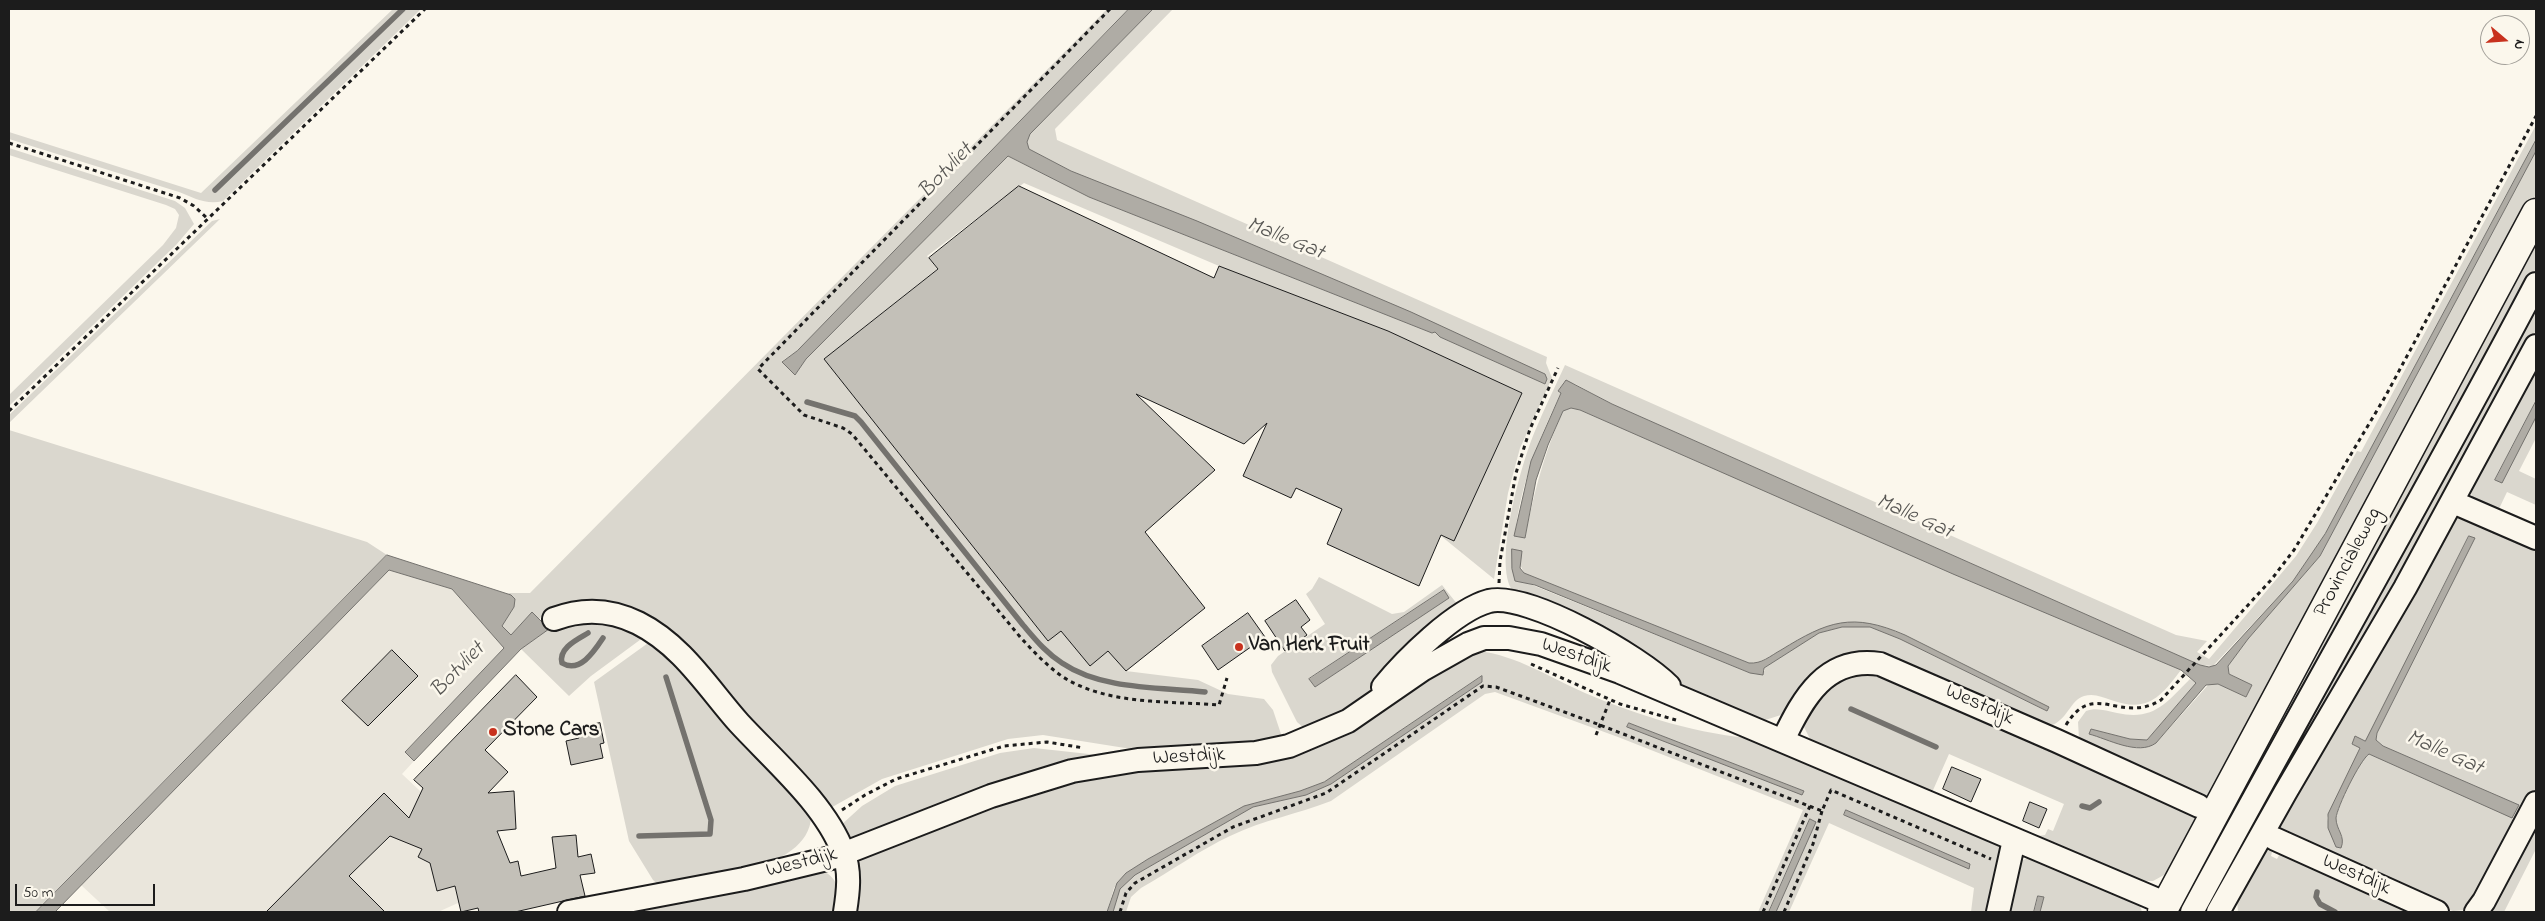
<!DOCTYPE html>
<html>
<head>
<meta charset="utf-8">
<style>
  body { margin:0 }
  #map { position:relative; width:2545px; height:921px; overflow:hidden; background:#fbf7ec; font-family:"Indie Flower",sans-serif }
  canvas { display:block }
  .frame { position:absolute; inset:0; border:10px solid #1c1c1c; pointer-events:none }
  .north { position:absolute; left:2480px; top:15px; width:50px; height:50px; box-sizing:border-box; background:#fbf7ec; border:1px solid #a29f99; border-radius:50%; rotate:108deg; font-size:14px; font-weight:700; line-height:20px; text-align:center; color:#1c1c1c }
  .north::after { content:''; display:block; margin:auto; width:18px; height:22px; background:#c8321e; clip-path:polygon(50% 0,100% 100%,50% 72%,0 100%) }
  .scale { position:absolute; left:15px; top:884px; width:140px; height:22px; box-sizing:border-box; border:2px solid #1c1c1c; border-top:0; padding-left:6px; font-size:15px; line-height:18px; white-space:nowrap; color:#1c1c1c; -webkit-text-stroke:4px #fbf7ec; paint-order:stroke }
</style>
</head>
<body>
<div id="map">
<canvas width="2545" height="921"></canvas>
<div class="frame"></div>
<div class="north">N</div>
<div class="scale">50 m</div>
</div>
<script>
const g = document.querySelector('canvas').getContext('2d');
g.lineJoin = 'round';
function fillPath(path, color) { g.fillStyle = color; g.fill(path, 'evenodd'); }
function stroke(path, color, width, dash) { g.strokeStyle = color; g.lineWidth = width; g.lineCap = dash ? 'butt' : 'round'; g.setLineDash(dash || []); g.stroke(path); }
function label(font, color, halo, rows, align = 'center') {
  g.font = font + ' "Indie Flower",sans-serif'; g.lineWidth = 5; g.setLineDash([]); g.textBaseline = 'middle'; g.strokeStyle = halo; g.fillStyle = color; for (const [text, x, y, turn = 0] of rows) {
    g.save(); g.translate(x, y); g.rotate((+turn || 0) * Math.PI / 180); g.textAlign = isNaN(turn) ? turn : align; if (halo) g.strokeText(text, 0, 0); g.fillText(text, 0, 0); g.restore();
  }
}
fillPath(new Path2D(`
  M 389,570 L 452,589 L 504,648 L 405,751 L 414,761 L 402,774 L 452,821 L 478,908 L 461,912 L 458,903 L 438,912 L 110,912 L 81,885 Z`), '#eae6dc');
fillPath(new Path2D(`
  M 393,9 L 421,9 L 223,201 C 206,205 194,198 179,192 L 9,139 L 9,132 L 201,193 Z
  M 1107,9 L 1129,9 L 797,351 L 782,361 L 795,375 L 806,359 L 1008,156 L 1089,197 L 1432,333 L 1435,332 L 1440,337 L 1545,384 L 1547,379 L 1071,171 L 1029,149 L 1027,142 L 1029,134 L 1153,9 L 1173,9 L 1055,129 L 1057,140 L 1547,357 L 1546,363 L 1552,378 L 1520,448 L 1508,493 L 1494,579 L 1441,536 L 1454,540 L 1522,393 L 1388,331 L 1219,266 L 1024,183 L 927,256 L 937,269 L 824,359 L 1048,641 L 1061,631 L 1090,666 L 1108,651 L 1126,671 L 1198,680 L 1228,694 L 1264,699 L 1273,710 L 1282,737 L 1258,744 L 1144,751 L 1043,735 L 1008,739 L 882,779 L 827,810 L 671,638 L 550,609 L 539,619 L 532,612 L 511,635 L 502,626 L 514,607 L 513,597 L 508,593 L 530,593 Z
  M 2536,125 L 2536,140 L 2325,534 L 2293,581 L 2213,666 L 2200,665 L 1612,404 L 1575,384 L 1564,382 L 1558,391 L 1561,393 C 1539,438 1520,485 1515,536 L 1525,538 C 1535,489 1543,457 1563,411 L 1567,408 L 1575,408 L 2181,670 C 2160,698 2147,713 2111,700 C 2102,697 2094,693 2084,696 C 2070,700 2068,720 2050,726 L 1879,655 L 1784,714 L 1762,721 L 1697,698 L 1513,591 C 1492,565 1522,461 1535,431 C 1544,409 1555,387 1565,365 L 2176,635 L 2207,641 L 2197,652 L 2209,659 L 2296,556 L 2317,523 L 2357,451 L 2361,452 ZM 1513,549 L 1524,573 L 1749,663 C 1763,663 1772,655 1784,648 C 1828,621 1856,614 1905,635 L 2049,707 L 2047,711 L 1900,639 L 1870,627 L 1842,627 L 1819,633 L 1764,668 L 1765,671 L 1750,673 L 1520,580 Z
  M 9,148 L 175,201 L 185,208 L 194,224 L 176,245 L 9,406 L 9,395 L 163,245 L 176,228 L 179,215 L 175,209 L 166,205 L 9,155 Z
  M 2536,151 L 2536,194 L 2297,641 L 2208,800 L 2079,739 L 2078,722 L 2086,711 C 2097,707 2106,711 2117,713 C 2154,721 2166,703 2190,679 L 2196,683 L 2147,740 L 2130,739 L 2091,729 L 2089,734 L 2136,748 L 2156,743 L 2209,684 L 2218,684 L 2246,697 L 2252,685 L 2229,674 L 2228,666 L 2248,639 L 2320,556 Z
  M 220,219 L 9,423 L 9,415 L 212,221 Z
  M 2536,237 L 2536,268 L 2373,568 L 2234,809 L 2233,807 Z
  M 2536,308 L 2536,330 L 2464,466 L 2261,820 L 2254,817 L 2416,530 Z
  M 2536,364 L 2536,438 L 2519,471 L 2536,479 L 2536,505 L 2507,492 L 2497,513 L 2474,500 L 2470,491 L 2486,458 L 2508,424 Z
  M 9,430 L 367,542 L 387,555 L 36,912 L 9,912 Z
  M 2459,517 L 2536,547 L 2536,794 L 2465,910 L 2453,911 L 2447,909 L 2278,832 L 2280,828 L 2276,826 L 2453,520 ZM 2469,536 L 2474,539 L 2377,733 L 2376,740 L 2383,746 L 2518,805 L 2513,817 L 2369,754 C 2360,760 2337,807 2336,818 C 2336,829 2346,836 2341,848 L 2336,847 L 2327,818 L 2361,748 L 2352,744 L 2355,737 L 2365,741 Z
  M 1319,577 L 1392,614 L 1404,612 L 1442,585 L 1458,605 L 1358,709 L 1304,728 L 1297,722 L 1272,672 L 1271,665 L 1278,656 L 1325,624 L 1306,594 L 1312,589 ZM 1449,598 L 1315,687 L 1309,679 L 1309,678 Z
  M 581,614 L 648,634 L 591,676 L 569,696 L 521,649 L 549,629 L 543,623 L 551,615 Z
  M 655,638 L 811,811 C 816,871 704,878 661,887 L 653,880 L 629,841 L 594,682 Z
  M 1478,651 C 1516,655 1551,678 1585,693 C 1639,716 1700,735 1759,739 L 1999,843 L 2002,849 L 1994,912 L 1971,912 L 1974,888 L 1829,823 L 1789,912 L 1776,912 L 1816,822 L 1810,820 L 1769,912 L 1758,912 L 1803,810 L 1618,737 L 1495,692 L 1485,694 L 1331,801 C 1298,814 1263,820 1230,836 C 1200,850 1171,871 1141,888 L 1131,897 L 1126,912 L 1113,912 L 1120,889 L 1135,875 L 1253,807 L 1306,795 L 1331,784 L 1482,682 L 1482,676 L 1324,782 L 1300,791 L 1244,806 L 1148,859 L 1126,873 L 1114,888 L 1107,912 L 849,912 L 858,891 L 861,879 L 857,876 L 856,869 L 861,859 L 1017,793 L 1089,774 L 1256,758 L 1453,660 ZM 1629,723 L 1804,791 L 1802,794 L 1628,727 ZM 1847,811 L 1970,864 L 1969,868 L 1844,815 Z
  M 1868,671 L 2200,816 L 2173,864 L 2164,875 L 2153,881 L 2139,881 L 2035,840 L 2037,836 L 2045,835 L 2048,829 L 2053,831 L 2064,804 L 1949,754 L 1930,797 L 1819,748 L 1811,741 L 1804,727 L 1815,700 L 1844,677 Z
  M 1034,748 L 1098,755 L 1098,759 L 854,840 L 848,837 L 840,826 L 862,806 L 895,786 L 1000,753 Z
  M 2536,813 L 2536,849 L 2504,912 L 2482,912 Z
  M 2221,828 L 2223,829 L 2179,912 L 2174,912 Z
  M 2263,848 L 2272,852 L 2271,856 L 2277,859 L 2280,853 L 2297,859 L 2416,912 L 2238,912 L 2237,900 Z
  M 2031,857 L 2139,902 L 2142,912 L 2040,912 L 2044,898 L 2038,896 L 2034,912 L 2003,912 L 2020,861 Z
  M 818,870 C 839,874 840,894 840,912 L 604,912 Z`), '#dad7ce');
const water = new Path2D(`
  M 1129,9 L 1153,9 L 1030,134 L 1027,142 L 1029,149 L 1071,171 L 1197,221 L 1411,312 L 1545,374 L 1547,379 L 1545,384 L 1440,337 L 1435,332 L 1432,333 L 1089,197 L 1008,156 L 806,359 L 795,375 L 782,362 L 797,351 Z
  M 2536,140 L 2536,151 L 2320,556 L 2248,639 L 2228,666 L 2229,674 L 2252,685 L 2246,697 L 2218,684 L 2206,685 L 2156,743 C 2138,756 2108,739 2089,734 L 2091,729 L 2130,739 L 2147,740 L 2196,683 L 2181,670 L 1953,574 L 1580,410 L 1571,408 L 1563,411 L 1548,445 L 1536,480 L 1525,538 L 1514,536 L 1531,461 L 1561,393 L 1558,391 L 1566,380 L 1612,404 L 2200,665 L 2209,667 L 2216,665 L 2293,581 L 2325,534 Z
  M 2536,401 L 2536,417 L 2502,483 L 2495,480 Z
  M 2469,536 L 2475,538 L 2377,733 L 2376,740 L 2383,746 L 2519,805 L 2512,818 L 2369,754 C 2360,760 2337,807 2336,818 C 2336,830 2346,836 2341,848 L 2336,847 L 2328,828 L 2328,814 L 2360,748 L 2352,744 L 2355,736 L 2365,741 Z
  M 1512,549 L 1522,551 L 1520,568 L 1524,573 L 1749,663 C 1762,664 1770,656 1781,650 C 1828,621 1852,612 1905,635 L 2049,707 L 2047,711 L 1900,639 L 1870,627 L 1842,627 L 1819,633 L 1764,668 L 1763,675 L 1750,673 L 1535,585 L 1515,581 L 1512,569 Z
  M 387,555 L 511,595 L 515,599 L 514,607 L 502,626 L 511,635 L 532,612 L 549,629 L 521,649 L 414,761 L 405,752 L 504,648 L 452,589 L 389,570 L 55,912 L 36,912 Z
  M 1444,590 L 1449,598 L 1315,687 L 1309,679 Z
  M 1482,676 L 1482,682 L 1331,784 L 1306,795 L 1253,807 L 1135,875 L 1120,889 L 1113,912 L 1107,912 L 1117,883 L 1126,873 L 1148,859 L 1244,806 L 1300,791 L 1324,782 Z
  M 1629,723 L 1804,791 L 1802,795 L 1627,727 Z
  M 1846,810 L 1970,864 L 1969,869 L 1844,815 Z
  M 1810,819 L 1816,822 L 1776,912 L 1769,912 Z
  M 2038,896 L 2044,897 L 2040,912 L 2034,912 Z`);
fillPath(water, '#afaca5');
stroke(water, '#74726e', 1);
stroke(new Path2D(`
  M 215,190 L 403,9
  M 807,402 L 855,416 L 861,422 L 1023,625 C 1035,639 1046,653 1062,663 C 1102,690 1159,687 1205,692
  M 588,633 C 578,639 558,648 562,663 C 580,674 595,650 603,638
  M 1851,709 L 1936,747
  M 2082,806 L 2090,808 L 2099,802
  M 639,836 L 710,834 L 711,820 L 666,677
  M 2317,892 L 2316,897 L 2320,904 L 2335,912`), '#74726e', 5.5);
const building = new Path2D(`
  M 1019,186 L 1214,278 L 1219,266 L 1388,331 L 1522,393 L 1454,541 L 1441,535 L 1419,586 L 1327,544 L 1342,509 L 1296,488 L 1291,498 L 1243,476 L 1267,423 L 1244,444 L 1136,394 L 1215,470 L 1145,532 L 1205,608 L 1126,671 L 1108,651 L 1090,666 L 1061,631 L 1048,641 L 824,359 L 938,269 L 929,258 Z
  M 1296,600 L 1310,620 L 1301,627 L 1307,635 L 1285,651 L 1265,621 Z
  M 1248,613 L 1265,637 L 1218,670 L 1202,646 Z
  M 392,650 L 418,676 L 368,726 L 342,701 Z
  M 516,675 L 537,697 L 485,750 L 508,772 L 488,793 L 514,791 L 516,829 L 497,831 L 510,863 L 518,861 L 521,876 L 556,868 L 552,837 L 576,835 L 578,857 L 591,854 L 595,873 L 580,875 L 585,896 L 515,912 L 479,912 L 478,908 L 461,912 L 455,886 L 437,891 L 430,863 L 418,857 L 422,849 L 390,836 L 349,876 L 385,912 L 266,912 L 384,793 L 409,818 L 423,788 L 414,780 Z
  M 600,723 L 604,743 L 600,744 L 603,758 L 571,765 L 566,741 L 579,738 L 576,728 Z
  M 1952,767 L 1981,779 L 1971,802 L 1943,789 Z
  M 2030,802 L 2047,809 L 2039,828 L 2023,821 Z`);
fillPath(building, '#c3c0b8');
stroke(building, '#1c1c1c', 1);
const minor = new Path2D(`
  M 2453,502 L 2536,538
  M 554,619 C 583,608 610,609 638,623 C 682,645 708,688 739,723 C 774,761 825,804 843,852 C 851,871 848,893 845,912
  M 1383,687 C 1405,660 1455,610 1489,601 C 1528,592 1641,657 1669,686
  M 1783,740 C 1803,698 1826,656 1880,664 L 2057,741 L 2199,806
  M 2275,839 L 2437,912
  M 569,912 L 744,879 L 835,857 L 991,796 L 1072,771 L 1138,760 L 1256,753 L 1289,746 L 1348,721 L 1422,670 L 1468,644 L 1484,638 L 1509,638 L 1541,644 L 1620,672 L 2167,904
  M 1998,912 L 2014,840
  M 2192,912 C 2305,702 2425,495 2536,284
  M 2218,912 L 2285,793 L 2405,588 L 2536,346
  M 2476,912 L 2484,901 L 2536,803`);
const major = new Path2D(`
  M 2162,912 L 2536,213`);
stroke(minor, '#1c1c1c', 26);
stroke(major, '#1c1c1c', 31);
stroke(new Path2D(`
  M 1110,9 L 758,369 L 804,415 L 843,428 L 852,434 L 1021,638 C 1034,652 1047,666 1063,677 C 1107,705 1169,701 1219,705 L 1227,678
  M 9,143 L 180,198 L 194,206 L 208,219
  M 9,411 L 425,9
  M 1499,583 L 1500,561 L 1516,473 L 1530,429 L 1558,368
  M 1531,664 L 1620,704 L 1676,720
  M 2066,725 C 2094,679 2120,725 2161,700 L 2271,580 L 2294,550 L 2385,397 L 2536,116
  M 1596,735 L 1610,700
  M 842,810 L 865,795 L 896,779 L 1004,746 L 1047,742 L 1084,748
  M 1120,912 L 1126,893 L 1135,883 L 1233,827 L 1326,793 L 1483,686 L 1496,687 L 1600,725 L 1822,811 L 1831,790 L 1991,859
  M 1763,912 L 1810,806
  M 1784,912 L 1813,844 L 1822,811`), '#1c1c1c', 3, [4, 4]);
stroke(minor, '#fbf7ec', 22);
stroke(major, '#fbf7ec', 28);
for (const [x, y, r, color] of [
  [1239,647,5,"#c8321e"],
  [493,732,5,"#c8321e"]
]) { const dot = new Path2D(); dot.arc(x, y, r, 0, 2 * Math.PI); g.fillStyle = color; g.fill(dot); stroke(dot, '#fbf7ec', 2); }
label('21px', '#1c1c1c', '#fbf7ec', [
  ["Provincialeweg",2349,563,-62],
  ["Westdijk",1576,657,19],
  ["Westdijk",1979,706,24],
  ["Westdijk",1189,758,-3],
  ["Westdijk",802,864,-14],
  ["Westdijk",2356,876,24]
]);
label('bold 21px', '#1c1c1c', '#fbf7ec', [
  ["Van Herk Fruit",1249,647],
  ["Stone Cars",503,732]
], 'left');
label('italic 22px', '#575653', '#fbf7ec', [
  ["Botvliet",947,172,-46],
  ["Malle Gat",1285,240,22],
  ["Malle Gat",1914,518,24],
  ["Botvliet",459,671,-46],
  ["Malle Gat",2444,754,24]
]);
</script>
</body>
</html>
